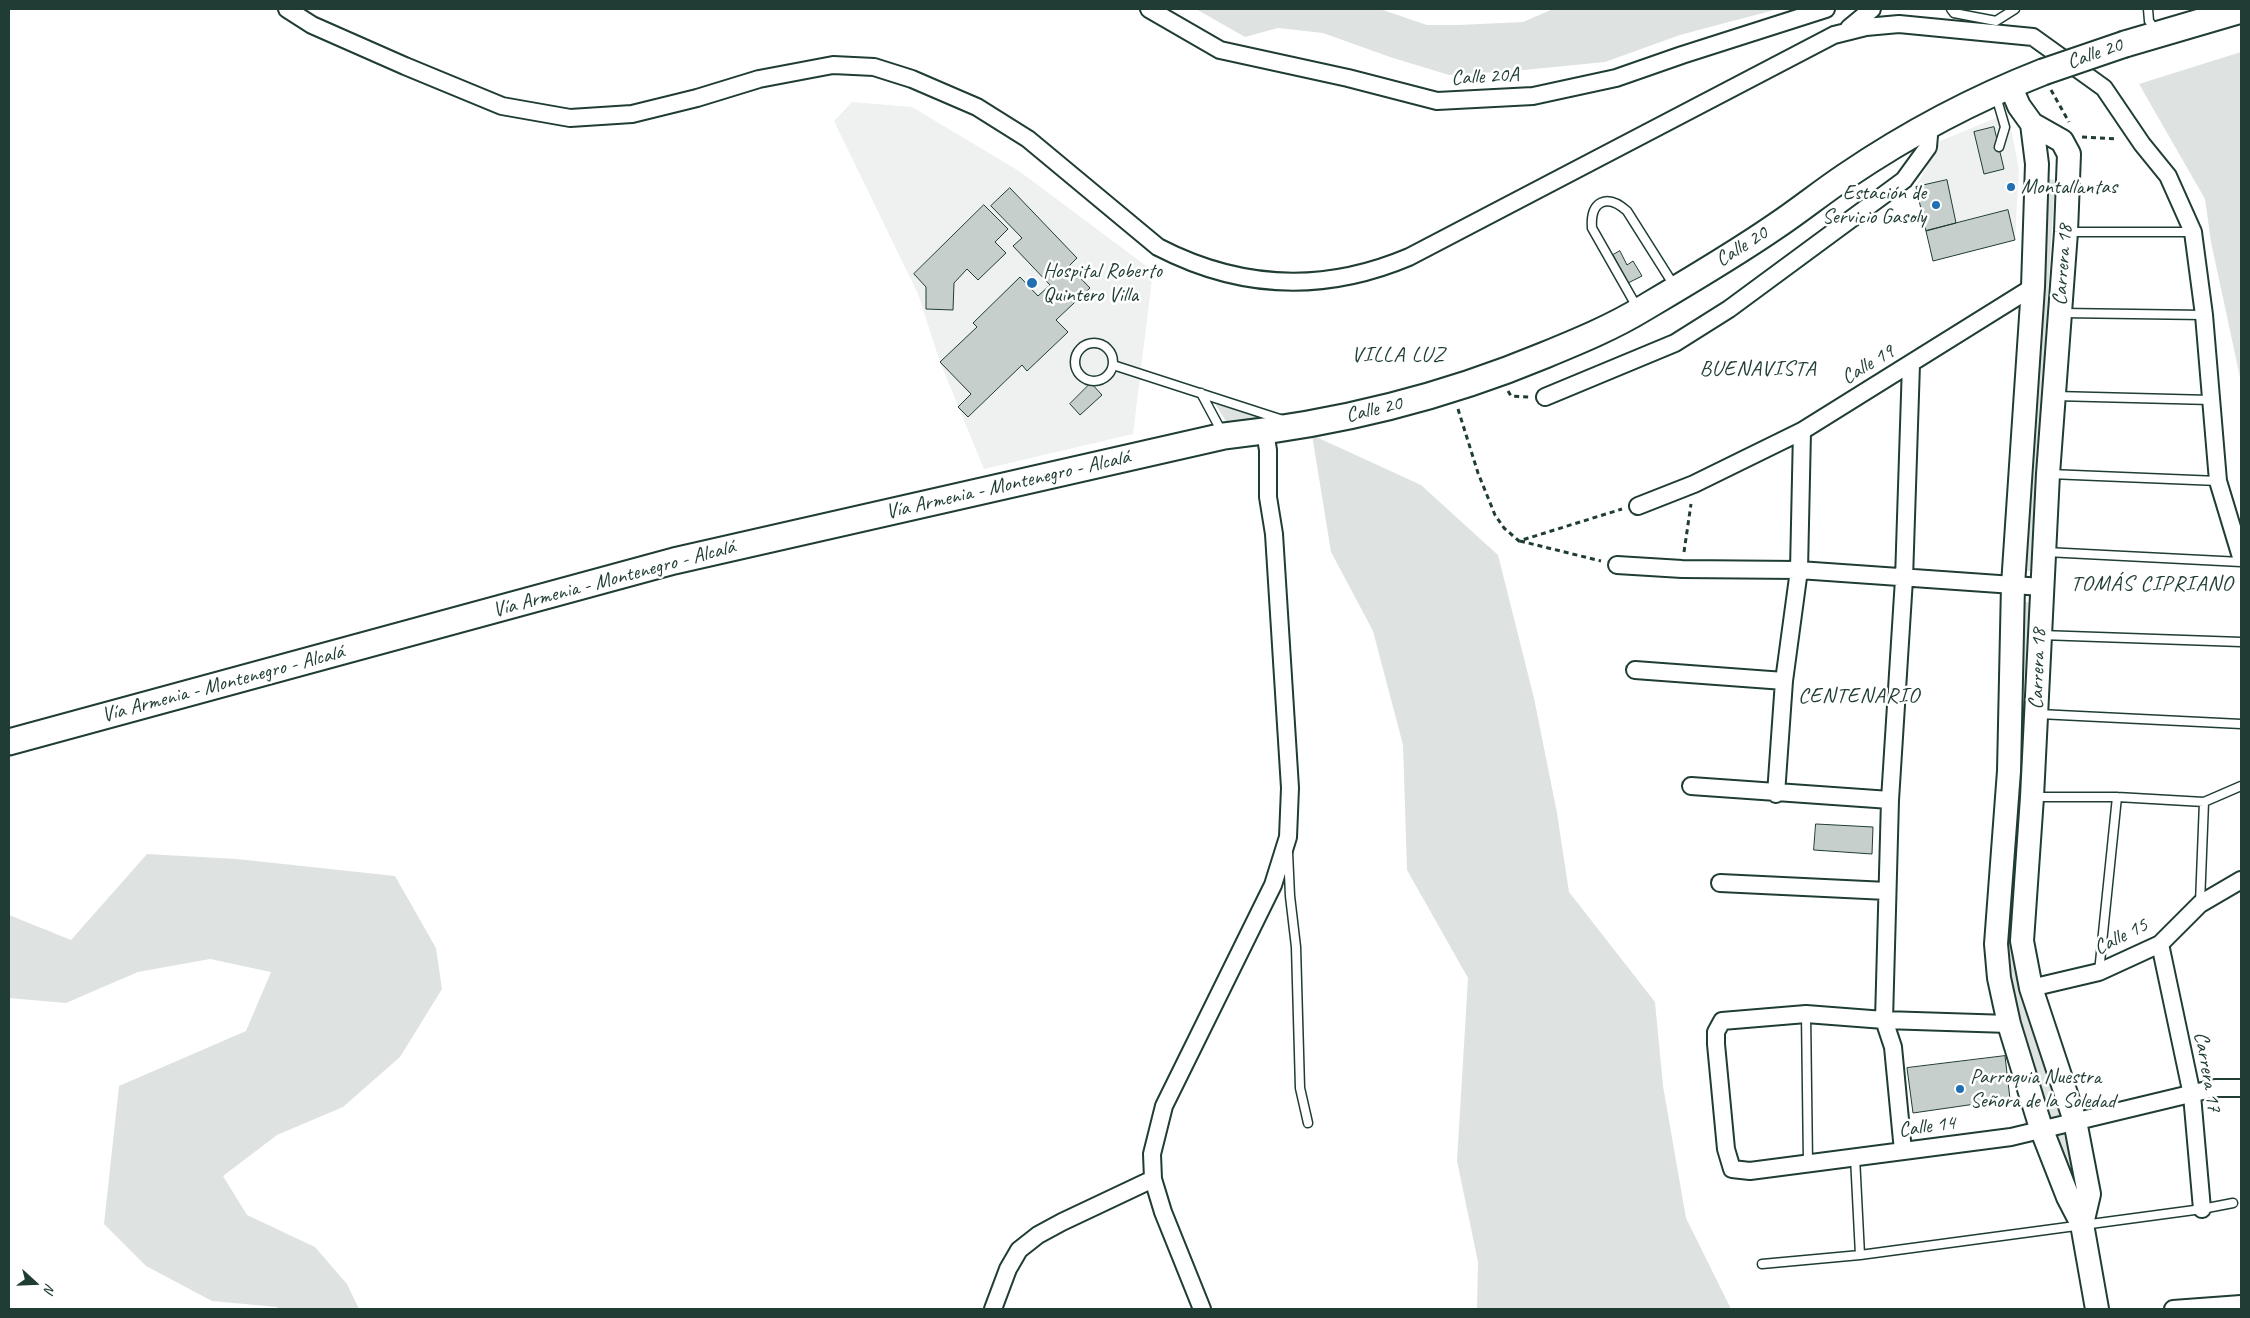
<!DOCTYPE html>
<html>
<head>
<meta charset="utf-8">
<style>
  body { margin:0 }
  #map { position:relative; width:2250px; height:1318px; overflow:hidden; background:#fff; font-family:Caveat,sans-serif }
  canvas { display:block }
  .frame { position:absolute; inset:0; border:10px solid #1f3d34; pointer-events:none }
  .north { position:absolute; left:10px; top:1258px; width:50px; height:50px; -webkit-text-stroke:4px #fff; paint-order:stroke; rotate:110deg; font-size:14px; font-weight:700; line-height:20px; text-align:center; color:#1f3d34 }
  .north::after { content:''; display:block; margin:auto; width:18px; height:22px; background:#1f3d34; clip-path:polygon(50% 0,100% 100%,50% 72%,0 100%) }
</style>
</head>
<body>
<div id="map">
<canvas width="2250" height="1318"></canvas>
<div class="frame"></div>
<div class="north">N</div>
</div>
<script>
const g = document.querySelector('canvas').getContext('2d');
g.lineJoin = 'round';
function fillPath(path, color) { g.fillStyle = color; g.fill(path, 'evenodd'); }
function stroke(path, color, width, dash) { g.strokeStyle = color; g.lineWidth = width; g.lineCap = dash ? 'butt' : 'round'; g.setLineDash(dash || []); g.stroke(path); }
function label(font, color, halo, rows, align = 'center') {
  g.font = font + ' Caveat,sans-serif'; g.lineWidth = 5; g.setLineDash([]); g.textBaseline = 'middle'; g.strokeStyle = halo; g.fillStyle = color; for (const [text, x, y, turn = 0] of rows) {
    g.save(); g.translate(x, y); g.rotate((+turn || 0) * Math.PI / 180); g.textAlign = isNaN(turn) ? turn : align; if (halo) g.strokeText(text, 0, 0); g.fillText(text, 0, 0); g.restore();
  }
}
fillPath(new Path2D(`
  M 852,102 L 912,107 L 1019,171 L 1153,271 L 1133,434 L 984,469 L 940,362 L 918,294 L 834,121 Z
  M 2008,113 L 2019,169 L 2015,240 L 1933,261 L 1916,187 L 1940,141 Z`), '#eef1f0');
fillPath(new Path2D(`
  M 1196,9 L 1380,9 L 1427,25 L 1458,25 L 1523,22 L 1553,9 L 1778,9 L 1680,35 L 1605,62 L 1514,71 L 1449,75 L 1390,57 L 1323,33 L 1278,28 L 1245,37 Z
  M 2241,52 L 2241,382 L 2211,242 L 2205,199 L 2139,84 Z
  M 2048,179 L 2055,180 L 2031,571 L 2025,571 Z
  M 1215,404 L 1268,419 L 1231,429 Z
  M 1312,435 L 1421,485 L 1498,555 L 1534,698 L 1557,813 L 1569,892 L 1655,1002 L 1663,1086 L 1686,1218 L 1731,1309 L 1477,1309 L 1478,1262 L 1457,1161 L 1468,978 L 1407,870 L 1403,745 L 1373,631 L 1331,552 Z
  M 2023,602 L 2030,602 L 2010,942 L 2019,989 L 2060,1115 L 2050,1118 L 2017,1017 L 2010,982 L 2006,944 L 2015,846 Z
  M 147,854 L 237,859 L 395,876 L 436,948 L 442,989 L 400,1057 L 343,1107 L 277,1135 L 223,1176 L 247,1215 L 315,1247 L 347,1284 L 359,1309 L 279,1309 L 277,1307 L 212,1301 L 146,1266 L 104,1224 L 119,1086 L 246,1031 L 271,972 L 210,959 L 138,972 L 66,1003 L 9,998 L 9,915 L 71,940 Z
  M 2063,1132 L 2076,1178 L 2078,1192 L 2072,1185 L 2057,1133 Z`), '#dee3e2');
const building = new Path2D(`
  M 1994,127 L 2004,169 L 1984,174 L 1974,132 Z
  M 1947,180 L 1956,223 L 1926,231 L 1916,187 Z
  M 1010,188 L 1077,258 L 1069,266 L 1090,288 L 1056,320 L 1068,332 L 1027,371 L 1022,365 L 968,417 L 958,407 L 971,394 L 940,362 L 977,327 L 973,323 L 1020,277 L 1038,296 L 1050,285 L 1013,246 L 1022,238 L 991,206 Z
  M 984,205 L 1008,229 L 995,242 L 1006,253 L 978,280 L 967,269 L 954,283 L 953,310 L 926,309 L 926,287 L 914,274 Z
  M 2008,210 L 2015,240 L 1933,261 L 1926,231 Z
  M 1620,251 L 1627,265 L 1633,261 L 1642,276 L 1628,283 L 1613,255 Z
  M 1091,383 L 1102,395 L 1080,415 L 1070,404 Z
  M 1816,824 L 1873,827 L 1872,854 L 1814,850 Z
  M 2005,1056 L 2010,1099 L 1913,1113 L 1907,1068 Z`);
fillPath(building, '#c7cfcc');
stroke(building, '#1f3d34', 1);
const lane = new Path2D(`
  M 1951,9 L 1954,13 L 1996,21 L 2015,9
  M 2148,9 L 2149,21 L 2157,32
  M 1996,96 L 2005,127 L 1999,147
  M 2068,232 L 2193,232
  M 1638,309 L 1592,228 C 1590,201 1607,193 1627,211 L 1675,287
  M 2062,313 L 2204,315
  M1075 362a19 19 0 1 1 38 0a19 19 0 1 1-38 0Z
  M 1113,365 L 1283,420
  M 1201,393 L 1223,434
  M 2055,396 L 2211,400
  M 2050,474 L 2218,481
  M 2046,552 L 2241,562
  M 2041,635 L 2241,642
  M 2039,714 L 2241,724
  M 2034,797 L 2117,797 L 2204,802 L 2241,786
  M 1288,852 L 1290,896 L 1296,947 L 1300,1088 L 1308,1123
  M 2200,903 L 2204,802
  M 2099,972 L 2117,797
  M 1806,1014 L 1808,1163
  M 1855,1157 L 1860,1255
  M 1762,1264 L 1860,1255 L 2202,1209 L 2233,1203`);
const street = new Path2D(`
  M 287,9 L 312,25 L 405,66 L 502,106 L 570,118 L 632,114 L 697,98 L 759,79 L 833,65 L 874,67 L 912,79 L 977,107 L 1028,139 L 1158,247 C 1241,290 1324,293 1409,257 L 1834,35 L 1866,27 L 1899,24 L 2033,37 L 2104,88 L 2142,144 L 2168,176 L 2193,232 L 2204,315 L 2218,481 L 2241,557
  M 1149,9 L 1220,50 L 1348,78 L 1437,101 L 1533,96 L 1616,78 L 1682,55 L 1826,9
  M 1849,28 L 1872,9
  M 1545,397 L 1675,343 L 1729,309 L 1904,180 L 1928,147 L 1930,124
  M 1638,506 L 1694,484 L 1802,431 L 2033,287
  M 1617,565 L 1682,569 L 1799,570 L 2042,587
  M 1635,670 L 1784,681
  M 1691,786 L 1890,800
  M 1776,794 L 1784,681 L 1799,570 L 1802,431
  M 1720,883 L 1887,891
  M 2160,944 L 2192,1095 L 2202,1209
  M 2031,988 L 2099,972 L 2160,944 L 2200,904 L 2241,880
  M 2009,1024 L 1884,1020 L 1806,1014 L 1722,1021 L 1716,1032 L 1716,1044 L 1726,1149 L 1732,1169 L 1750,1171 L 2011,1137 L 2215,1088 L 2241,1088
  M 1903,1151 L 1893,1047 L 1884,1020 L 1890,800 L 1904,579 L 1911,364
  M 993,1309 L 1008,1269 L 1019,1250 L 1038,1235 L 1062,1222 L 1153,1179
  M 1202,1309 L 1163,1212 L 1153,1179 L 1152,1154 L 1164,1106 L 1273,885 L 1288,837 L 1290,788 L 1274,534 L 1268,497 L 1268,450 L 1265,432
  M 2173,1309 L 2241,1304`);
const secondary = new Path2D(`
  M 2010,85 L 2019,106 L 2032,124 L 2037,164 L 2033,287 L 2013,585 L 2009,771 L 1996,944 L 1999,978 L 2009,1024 L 2041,1128 L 2068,1197 L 2082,1224 L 2097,1309
  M 2032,124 L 2062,141 L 2069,154 L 2066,232 L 2048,474 L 2032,797 L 2022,941 L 2031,988 L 2075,1121 L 2089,1194 L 2082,1224`);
const primary = new Path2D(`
  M 2125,44 L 2241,10
  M 9,742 L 674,561 L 1224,436 C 1335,424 1442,398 1545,355 C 1579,341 1613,327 1644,308 C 1688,282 1734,255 1776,226 C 1800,210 1822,192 1846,176 C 1908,134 1974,99 2043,72`);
stroke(lane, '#1f3d34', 11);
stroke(street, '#1f3d34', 20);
stroke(secondary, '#1f3d34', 26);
stroke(primary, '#1f3d34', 29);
stroke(new Path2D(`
  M 2051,90 L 2069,122
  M 2082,137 L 2118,139
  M 1508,391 L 1511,396 L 1529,397
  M 1458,409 L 1478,473 L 1495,515 L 1504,528 L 1519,541 L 1622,509
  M 1520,541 L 1601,561
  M 1684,552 L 1691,504`), '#1f3d34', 3, [5, 4]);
stroke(lane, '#fff', 8);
stroke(street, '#fff', 16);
stroke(secondary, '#fff', 22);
stroke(primary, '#fff', 25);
const primaryBridge = new Path2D(`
  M 2043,72 L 2125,44`);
stroke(primaryBridge, '#1f3d34', 29, []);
stroke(primaryBridge, '#fff', 25);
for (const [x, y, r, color] of [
  [2011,187,5,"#1f6fb2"],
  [1936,205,5,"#1f6fb2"],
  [1032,283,6,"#1f6fb2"],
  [1960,1089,5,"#1f6fb2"]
]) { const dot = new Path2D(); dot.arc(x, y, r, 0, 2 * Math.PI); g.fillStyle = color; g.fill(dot); stroke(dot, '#fff', 2); }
label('21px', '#1f3d34', '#fff', [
  ["Calle 20",2095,54,-19],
  ["Calle 20A",1485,77,-3],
  ["Calle 20",1742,247,-32],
  ["Carrera 18",2063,265,-86],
  ["Calle 19",1868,365,-31],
  ["Calle 20",1374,410,-13],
  ["Vía Armenia - Montenegro - Alcalá",1008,485,-13],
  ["Vía Armenia - Montenegro - Alcalá",614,579,-15],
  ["Carrera 18",2038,669,-88],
  ["Vía Armenia - Montenegro - Alcalá",223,684,-15],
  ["Calle 15",2121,937,-27],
  ["Carrera 17",2207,1072,80],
  ["Calle 14",1927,1127,-8]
]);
label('21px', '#1f3d34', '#fff', [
  ["Montallantas",2021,187],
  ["Estación de",1926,193,"right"],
  ["Servicio Gasoly",1926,217,"right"],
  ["Hospital Roberto",1043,271],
  ["Quintero Villa",1043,295],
  ["Parroquia Nuestra",1970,1077],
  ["Señora de la Soledad",1970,1101]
], 'left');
g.letterSpacing = '1px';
label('22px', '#1f3d34', '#fff', [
  ["VILLA LUZ",1398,355],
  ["BUENAVISTA",1758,369],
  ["TOMÁS CIPRIANO",2152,584],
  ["CENTENARIO",1859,696]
]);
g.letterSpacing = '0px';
</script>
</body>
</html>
